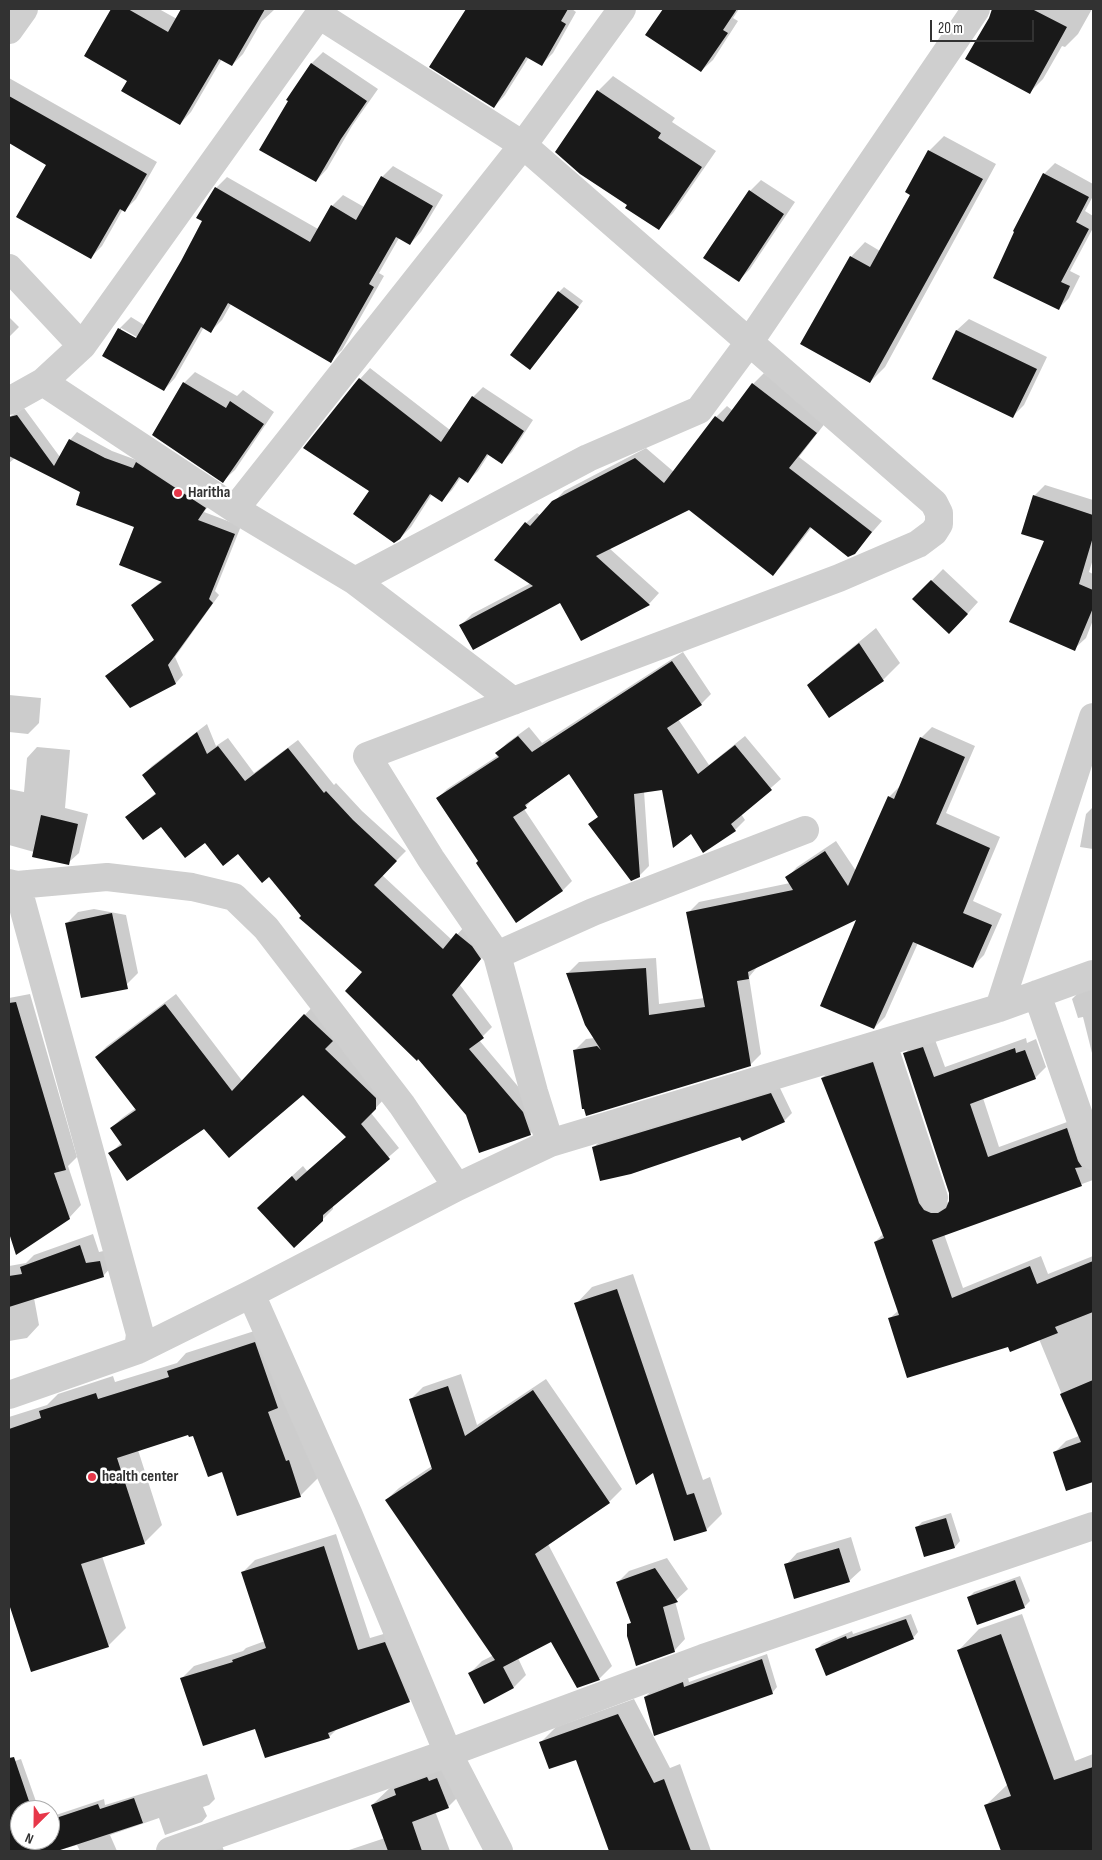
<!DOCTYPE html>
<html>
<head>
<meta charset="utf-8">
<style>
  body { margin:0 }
  #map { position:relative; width:1102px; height:1860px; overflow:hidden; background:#fff; font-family:"Sofia Sans Condensed",sans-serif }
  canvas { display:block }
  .frame { position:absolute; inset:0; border:10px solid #323232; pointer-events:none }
  .north { position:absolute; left:10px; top:1800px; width:50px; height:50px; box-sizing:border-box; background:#fff; border:1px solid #adadad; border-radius:50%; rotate:203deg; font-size:14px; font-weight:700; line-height:20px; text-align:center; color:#323232 }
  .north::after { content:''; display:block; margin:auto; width:18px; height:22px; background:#e73749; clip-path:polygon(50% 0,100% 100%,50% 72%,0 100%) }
  .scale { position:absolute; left:930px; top:20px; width:104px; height:22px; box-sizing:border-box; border:2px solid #323232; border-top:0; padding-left:6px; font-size:15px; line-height:18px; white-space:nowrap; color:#323232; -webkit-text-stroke:4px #fff; paint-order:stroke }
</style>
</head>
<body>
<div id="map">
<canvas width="1102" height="1860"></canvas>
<div class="frame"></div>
<div class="north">N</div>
<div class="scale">20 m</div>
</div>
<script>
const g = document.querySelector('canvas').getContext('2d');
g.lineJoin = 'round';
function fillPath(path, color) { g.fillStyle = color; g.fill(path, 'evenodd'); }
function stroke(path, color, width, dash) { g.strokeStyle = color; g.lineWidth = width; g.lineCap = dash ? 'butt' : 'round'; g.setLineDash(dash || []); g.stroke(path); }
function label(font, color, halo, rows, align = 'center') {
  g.font = font + ' "Sofia Sans Condensed",sans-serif'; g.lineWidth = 5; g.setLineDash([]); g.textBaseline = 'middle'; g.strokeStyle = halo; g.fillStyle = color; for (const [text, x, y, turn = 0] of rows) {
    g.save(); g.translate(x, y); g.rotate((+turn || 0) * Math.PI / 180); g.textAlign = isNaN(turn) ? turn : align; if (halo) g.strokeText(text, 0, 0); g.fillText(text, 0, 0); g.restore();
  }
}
fillPath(new Path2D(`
  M 112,9 L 159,9 L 177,19 L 183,9 L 275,9 L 262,21 L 243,54 L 232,65 L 222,59 L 191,112 L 180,124 L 129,80 L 85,55 Z
  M 467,9 L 572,9 L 576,12 L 553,53 L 542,64 L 529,57 L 505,95 L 494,107 L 451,35 Z
  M 664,9 L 739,9 L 733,18 L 738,21 L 713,60 L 701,71 L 647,34 Z
  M 995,9 L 1092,9 L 1078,34 L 1065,47 L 1062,46 L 1043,79 L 1030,92 L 990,18 Z
  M 323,52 L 378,89 L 352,126 L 327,169 L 316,181 L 288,100 L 312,63 Z
  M 613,76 L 675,118 L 672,122 L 716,151 L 673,213 L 658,228 L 628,205 L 598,91 Z
  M 9,78 L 157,162 L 136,199 L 125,210 L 123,209 L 102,246 L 90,258 L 48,165 L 9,142 Z
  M 944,136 L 996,164 L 885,367 L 870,382 L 851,257 L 865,242 L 880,251 L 912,194 L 929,151 Z
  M 1055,163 L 1093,184 L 1093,196 L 1085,211 L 1093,216 L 1093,228 L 1070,271 L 1080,276 L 1069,298 L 1058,309 L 1015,231 L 1044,174 Z
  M 393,166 L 443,195 L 421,232 L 410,244 L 399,238 L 379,273 L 384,276 L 342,350 L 330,361 L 231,304 L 222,320 L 211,331 L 204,327 L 175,378 L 164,390 L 104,355 L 119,329 L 131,317 L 144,325 L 182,262 L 204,221 L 216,188 L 227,177 L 318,229 L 332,206 L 343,195 L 364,207 L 382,177 ZM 121,328 L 142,340 L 140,342 L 121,331 Z
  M 761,180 L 795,202 L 750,269 L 739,280 L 750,191 Z
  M 564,287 L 583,301 L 535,363 L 559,292 Z
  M 9,317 L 19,327 L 9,337 Z
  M 969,319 L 1047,357 L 1024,405 L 1012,417 L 934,379 L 957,330 Z
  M 370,368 L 450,430 L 473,397 L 483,387 L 533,420 L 512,452 L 501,463 L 489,454 L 478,471 L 468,481 L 461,477 L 452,490 L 442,500 L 432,494 L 411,527 L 400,538 L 370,491 L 360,379 Z
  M 195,372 L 237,396 L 243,390 L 274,412 L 235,470 L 223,481 L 184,383 Z
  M 764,373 L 826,422 L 799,457 L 882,521 L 854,553 L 812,527 L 783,564 L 773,575 L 689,509 L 609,548 L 659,593 L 649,604 L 582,640 L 561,601 L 461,625 L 472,614 L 531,583 L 526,523 L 537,513 L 541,516 L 564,491 L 646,448 L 674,472 L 716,417 L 727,406 L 733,411 L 753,384 Z
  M 24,408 L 60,457 L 70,440 L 77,432 L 112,451 L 139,461 L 212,501 L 204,512 L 241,526 L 215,591 L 219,595 L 175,657 L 183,675 L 176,683 L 130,707 L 107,676 L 155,639 L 132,605 L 162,581 L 135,527 L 82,491 L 15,458 L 9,463 L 9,417 Z
  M 1045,485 L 1093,500 L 1093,559 L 1089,572 L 1093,574 L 1093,620 L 1086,638 L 1074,649 L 1034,496 Z
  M 943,569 L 978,602 L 961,621 L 914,599 Z
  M 876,628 L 900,663 L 883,680 L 809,686 L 826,669 Z
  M 683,652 L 711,694 L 701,704 L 678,719 L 709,765 L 745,736 L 781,779 L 741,814 L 745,820 L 735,830 L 704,851 L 663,789 L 644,791 L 649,866 L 639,876 L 590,825 L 599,816 L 569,772 L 535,796 L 524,809 L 572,881 L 562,891 L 479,861 L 437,799 L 447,789 L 499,755 L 497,753 L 507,743 L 529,727 L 542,743 Z
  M 9,695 L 41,698 L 39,723 L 28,734 L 9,732 Z
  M 207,724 L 216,746 L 228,738 L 254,773 L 298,740 L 334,785 L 336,783 L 362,811 L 406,851 L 382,875 L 452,940 L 466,925 L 489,949 L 460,985 L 492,1027 L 479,1040 L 532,1103 L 540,1124 L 530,1134 L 364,972 L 303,916 L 269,875 L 238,852 L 161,825 L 127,817 L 157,792 L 143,775 L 152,766 Z
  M 932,727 L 975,746 L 946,813 L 1000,837 L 973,901 L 1002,914 L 984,955 L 973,966 L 918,943 L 885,1017 L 874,1028 L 859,918 L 759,965 L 749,977 L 761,1054 L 750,1065 L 575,1050 L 586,1039 L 595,1038 L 568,973 L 579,962 L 656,958 L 659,1004 L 705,998 L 688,913 L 699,902 L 790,883 L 787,878 L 797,867 L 836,841 L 856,871 L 889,797 L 900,786 L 921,738 Z
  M 37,747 L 70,750 L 65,808 L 88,814 L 79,853 L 68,863 L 34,852 L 9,845 L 9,789 L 24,792 L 27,758 Z
  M 1093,807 L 1093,849 L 1080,847 L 1086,814 Z
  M 94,909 L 126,915 L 138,973 L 127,984 L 77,973 L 66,924 L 78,912 Z
  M 1093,984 L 1093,1057 L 1083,1017 L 1078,1018 L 1072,999 L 1083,988 Z
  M 30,994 L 77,1157 L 68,1166 L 81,1205 L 69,1218 L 17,1253 L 9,1229 L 9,998 Z
  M 176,994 L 243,1082 L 315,1004 L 386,1097 L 371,1113 L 399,1148 L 333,1205 L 333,1209 L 322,1220 L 269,1197 L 303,1166 L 307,1171 L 348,1136 L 303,1093 L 204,1128 L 110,1154 L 122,1142 L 111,1128 L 122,1118 L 136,1108 L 96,1057 L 107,1046 Z
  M 934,1037 L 945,1067 L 1026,1038 L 1027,1043 L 1036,1039 L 1046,1067 L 1035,1078 L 983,1098 L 999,1147 L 1078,1118 L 1093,1157 L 1093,1180 L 944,1234 L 963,1288 L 1041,1256 L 1048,1274 L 1093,1256 L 1093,1468 L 1063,1478 L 1055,1452 L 1066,1441 L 1079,1436 L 1039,1339 L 1009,1346 L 890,1318 L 899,1310 L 875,1242 L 883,1234 L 822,1078 L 833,1067 L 884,1052 L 943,1203 L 950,1202 L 950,1193 L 904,1054 L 915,1043 Z
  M 779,1086 L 792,1113 L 784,1121 L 740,1135 L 594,1147 L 601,1140 Z
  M 93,1234 L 99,1252 L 112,1249 L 115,1263 L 103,1276 L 34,1298 L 39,1325 L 27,1338 L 9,1341 L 9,1266 L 26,1263 L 34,1255 Z
  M 633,1274 L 703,1480 L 710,1477 L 722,1514 L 706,1530 L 654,1471 L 576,1304 L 592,1287 Z
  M 273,1325 L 318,1478 L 300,1496 L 223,1471 L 193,1434 L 189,1434 L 138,1450 L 162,1525 L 145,1542 L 102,1556 L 126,1628 L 108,1646 L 32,1670 L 9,1600 L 9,1417 L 47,1405 L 58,1394 L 113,1376 L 115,1382 L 177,1363 L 186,1353 Z
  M 461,1374 L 477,1425 L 546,1379 L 622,1489 L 609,1502 L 548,1544 L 612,1666 L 600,1678 L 578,1687 L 551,1641 L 518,1658 L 526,1675 L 514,1687 L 470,1673 L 482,1661 L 494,1655 L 386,1500 L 399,1488 L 432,1466 L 411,1399 L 423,1387 Z
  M 951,1513 L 960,1541 L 955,1547 L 925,1555 L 917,1527 L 922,1522 Z
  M 336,1534 L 370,1638 L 397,1630 L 421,1689 L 409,1701 L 339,1727 L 329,1737 L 256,1727 L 182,1678 L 194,1666 L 243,1651 L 246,1648 L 265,1641 L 242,1573 L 255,1560 Z
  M 851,1537 L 861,1570 L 849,1581 L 786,1565 L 797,1553 Z
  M 667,1558 L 688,1589 L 675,1601 L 685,1639 L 674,1651 L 629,1625 L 632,1622 L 618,1582 L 629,1571 Z
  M 1020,1576 L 1030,1601 L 1024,1607 L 969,1597 L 974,1592 Z
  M 911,1614 L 918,1632 L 913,1638 L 816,1650 L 822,1644 L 852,1631 L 853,1634 Z
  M 1022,1614 L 1075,1761 L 1093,1754 L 1093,1851 L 1003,1851 L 986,1805 L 1008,1784 L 959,1650 L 979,1629 Z
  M 767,1654 L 777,1687 L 772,1693 L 645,1697 L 650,1692 L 688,1678 L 689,1682 Z
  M 634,1699 L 670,1768 L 680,1764 L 711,1851 L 611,1851 L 577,1758 L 541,1742 L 556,1727 Z
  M 448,1757 L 469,1786 L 448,1807 L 435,1811 L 450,1851 L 346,1851 L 385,1838 L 372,1805 L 393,1785 Z
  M 21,1759 L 39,1810 L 20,1810 L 20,1840 L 50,1840 L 50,1817 L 104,1799 L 105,1805 L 207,1774 L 215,1799 L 209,1805 L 203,1807 L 207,1816 L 202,1822 L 165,1835 L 159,1818 L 110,1835 L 117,1851 L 80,1851 L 77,1845 L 56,1851 L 9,1851 L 9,1835 L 13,1833 L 9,1819 L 9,1763 Z
  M 222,1845 L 224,1851 L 204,1851 Z`), '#0003');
fillPath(new Path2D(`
  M 111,9 L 128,9 L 168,32 L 181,9 L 265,9 L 232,66 L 219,59 L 180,125 L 121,91 L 127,81 L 84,56 Z
  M 466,9 L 568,9 L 561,21 L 566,24 L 542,66 L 526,57 L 494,108 L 429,67 Z
  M 663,9 L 737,9 L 723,30 L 728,33 L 701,72 L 645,35 Z
  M 992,9 L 1032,9 L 1067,27 L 1030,94 L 965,59 L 989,18 Z
  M 311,63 L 367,101 L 341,139 L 316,182 L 259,150 L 288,101 L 286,100 Z
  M 597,90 L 661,133 L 658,138 L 702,167 L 659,230 L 625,208 L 627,205 L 580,174 L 555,152 Z
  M 9,96 L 147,174 L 125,212 L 120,209 L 91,259 L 16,217 L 46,165 L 9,143 Z
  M 928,150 L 983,179 L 870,383 L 800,344 L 850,256 L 870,267 L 910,195 L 905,192 Z
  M 1043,173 L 1089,197 L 1076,222 L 1089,229 L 1061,282 L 1070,286 L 1059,310 L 993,278 L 1014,232 L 1013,231 Z
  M 381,176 L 433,206 L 410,245 L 396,237 L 369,284 L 374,287 L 331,363 L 228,303 L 211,333 L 201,327 L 164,391 L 102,356 L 118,328 L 136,338 L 181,261 L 202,221 L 196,218 L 215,187 L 310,242 L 331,205 L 356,220 Z
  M 749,190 L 784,214 L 739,282 L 703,258 Z
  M 558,291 L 579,307 L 530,370 L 510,355 Z
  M 956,330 L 1037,369 L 1013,418 L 932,379 Z
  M 359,378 L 441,442 L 472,396 L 524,431 L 502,464 L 487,454 L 468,483 L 459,477 L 442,502 L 430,494 L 400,539 L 394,543 L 353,514 L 369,491 L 303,448 Z
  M 183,382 L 226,408 L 230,401 L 264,424 L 223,483 L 152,435 Z
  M 752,383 L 817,433 L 789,468 L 872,532 L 855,554 L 848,557 L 810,527 L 773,576 L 689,510 L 596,556 L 650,605 L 581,641 L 560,603 L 473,650 L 459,625 L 533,586 L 494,560 L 525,522 L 530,526 L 552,501 L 635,458 L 664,483 L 715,416 L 723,422 Z
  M 17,415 L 54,466 L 69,439 L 105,458 L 133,468 L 136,462 L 206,508 L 198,520 L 235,534 L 209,599 L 213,603 L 168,665 L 176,684 L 130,708 L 105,676 L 154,640 L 131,605 L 162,582 L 119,565 L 134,527 L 76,505 L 80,492 L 9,456 L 9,417 Z
  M 1033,495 L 1093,515 L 1093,537 L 1079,584 L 1093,590 L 1093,608 L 1075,651 L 1009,622 L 1044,541 L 1021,534 Z
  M 931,580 L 968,614 L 949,634 L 912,599 Z
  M 859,643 L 884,681 L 829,718 L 807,685 Z
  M 672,661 L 702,705 L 667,728 L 698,774 L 735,745 L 772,790 L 731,824 L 736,831 L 703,853 L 691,834 L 673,848 L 662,790 L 634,794 L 640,877 L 631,881 L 588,824 L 598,817 L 569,774 L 525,805 L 527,808 L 513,817 L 563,891 L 516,923 L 476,863 L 478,861 L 436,798 L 499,757 L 495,753 L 518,736 L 532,752 Z
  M 197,732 L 207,754 L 218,746 L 245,781 L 288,748 L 324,793 L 326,791 L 353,820 L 397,861 L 374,885 L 443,949 L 456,933 L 472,946 L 481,959 L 452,995 L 484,1038 L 469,1049 L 523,1112 L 531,1135 L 479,1153 L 466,1115 L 418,1059 L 417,1061 L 345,991 L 362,972 L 299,918 L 301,916 L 269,877 L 262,883 L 238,854 L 223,866 L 205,843 L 185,858 L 161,827 L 143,840 L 125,817 L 156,794 L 142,775 Z
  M 920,737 L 965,757 L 936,824 L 990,848 L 963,913 L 992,925 L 973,968 L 913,942 L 874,1029 L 820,1006 L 856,920 L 748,972 L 749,979 L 737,981 L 751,1066 L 586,1116 L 584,1109 L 582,1109 L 573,1050 L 597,1046 L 601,1050 L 585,1025 L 566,973 L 646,968 L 649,1015 L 705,1007 L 686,912 L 793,890 L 785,877 L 825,851 L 848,886 L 888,796 L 894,799 Z
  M 41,815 L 78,824 L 69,865 L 32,857 Z
  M 112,913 L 128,989 L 81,998 L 65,923 Z
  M 16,1002 L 66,1170 L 54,1173 L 70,1219 L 16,1255 L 9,1233 L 9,1003 Z
  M 165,1004 L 232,1091 L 304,1014 L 333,1041 L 325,1049 L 376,1098 L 376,1109 L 361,1124 L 390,1159 L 323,1215 L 323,1221 L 294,1248 L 257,1208 L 292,1176 L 296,1181 L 346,1137 L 303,1095 L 229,1158 L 204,1129 L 127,1181 L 108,1153 L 122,1145 L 110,1128 L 136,1110 L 95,1057 Z
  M 923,1047 L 934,1077 L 1015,1048 L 1016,1053 L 1025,1050 L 1036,1079 L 970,1104 L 988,1157 L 1067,1128 L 1078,1161 L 1082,1167 L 1075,1168 L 1082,1186 L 932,1240 L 952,1298 L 1030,1266 L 1037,1284 L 1093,1261 L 1093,1312 L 1055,1327 L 1058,1333 L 1010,1352 L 1008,1347 L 907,1378 L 888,1318 L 899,1315 L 874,1242 L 884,1238 L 821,1078 L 873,1062 L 919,1203 L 924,1210 L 931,1213 L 938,1213 L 946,1208 L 949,1201 L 949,1193 L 903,1053 Z
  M 771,1093 L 785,1122 L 742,1141 L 740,1137 L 631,1174 L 600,1181 L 592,1147 Z
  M 80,1245 L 86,1263 L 100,1261 L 104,1277 L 9,1307 L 9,1276 L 22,1274 L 20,1267 Z
  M 617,1289 L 687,1495 L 694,1493 L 707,1531 L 674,1541 L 653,1473 L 636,1485 L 574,1303 Z
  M 255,1342 L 278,1408 L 268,1412 L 286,1461 L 289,1460 L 301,1497 L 237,1516 L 222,1472 L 208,1477 L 193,1436 L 189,1437 L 188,1435 L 117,1458 L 145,1544 L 81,1564 L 109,1647 L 31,1672 L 9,1604 L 9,1429 L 41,1418 L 39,1411 L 96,1393 L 98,1399 L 169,1377 L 167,1371 Z
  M 1093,1380 L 1093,1482 L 1066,1491 L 1053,1452 L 1081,1442 L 1060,1394 Z
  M 448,1386 L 465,1436 L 533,1390 L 610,1503 L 535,1554 L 600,1680 L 577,1688 L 551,1642 L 503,1667 L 514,1688 L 484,1704 L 468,1673 L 495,1660 L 385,1500 L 432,1469 L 409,1399 Z
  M 946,1518 L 955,1548 L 924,1557 L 915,1527 Z
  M 324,1546 L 358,1650 L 385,1642 L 410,1702 L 328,1733 L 330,1738 L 265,1758 L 255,1729 L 203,1746 L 180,1678 L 233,1662 L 232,1660 L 266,1648 L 241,1572 Z
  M 839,1548 L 850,1582 L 794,1599 L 784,1564 Z
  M 655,1568 L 678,1602 L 663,1607 L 675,1652 L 636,1666 L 627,1636 L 627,1624 L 631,1623 L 616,1582 Z
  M 1015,1580 L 1025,1608 L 977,1625 L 967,1597 Z
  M 906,1619 L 914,1639 L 826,1676 L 815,1649 L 846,1636 L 847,1639 Z
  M 1001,1634 L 1054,1780 L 1093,1767 L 1093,1851 L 1001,1851 L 984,1805 L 1011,1796 L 957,1650 Z
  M 762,1659 L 773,1694 L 654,1736 L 644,1697 L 683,1682 L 684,1687 Z
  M 618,1714 L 654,1783 L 664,1779 L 691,1851 L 609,1851 L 576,1760 L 549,1769 L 539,1742 Z
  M 14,1757 L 32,1810 L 20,1810 L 20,1840 L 50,1840 L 50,1820 L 98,1804 L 100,1809 L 134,1798 L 143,1823 L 57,1851 L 9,1851 L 9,1758 Z
  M 427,1777 L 429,1781 L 437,1778 L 449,1808 L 412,1822 L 422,1851 L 388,1851 L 371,1805 L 396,1795 L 394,1789 Z`), '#191919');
stroke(new Path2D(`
  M 319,15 L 523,145 L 934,503 L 939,513 L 939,524 L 934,532 L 918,544 L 839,578 L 367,756 L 431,859 L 497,955 L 534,1092 L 550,1143
  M 9,30 L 24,9
  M 9,268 L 82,346
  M 43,382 L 235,509 L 355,581 L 588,458 L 699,410 L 750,341 L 976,9
  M 9,401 L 43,382 L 82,346 L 323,9
  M 235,509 L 523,145 L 622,9
  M 355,581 L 513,701
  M 9,883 L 17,885 L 140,1334 L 138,1350
  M 17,885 L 107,877 L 192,887 L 234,897 L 266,928 L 402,1105 L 457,1187
  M 497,955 L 593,912 L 805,830
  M 1037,994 L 1093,1156
  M 999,1008 L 1093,717
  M 883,1044 L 934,1198
  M 251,1294 L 348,1513 L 448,1753 L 499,1851
  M 9,1395 L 138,1350 L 251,1294 L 457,1187 L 550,1143 L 999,1008 L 1093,974
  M 170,1851 L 448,1753 L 703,1658 L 1093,1526`), '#cfcfcf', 28);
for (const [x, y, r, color] of [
  [178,493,5,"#e73749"],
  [92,1477,5,"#e73749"]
]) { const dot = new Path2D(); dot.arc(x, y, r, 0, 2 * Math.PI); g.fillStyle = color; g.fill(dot); stroke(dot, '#fff', 2); }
label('bold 16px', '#323232', '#fff', [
  ["Haritha",188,493],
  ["health center",102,1477]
], 'left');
</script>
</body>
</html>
